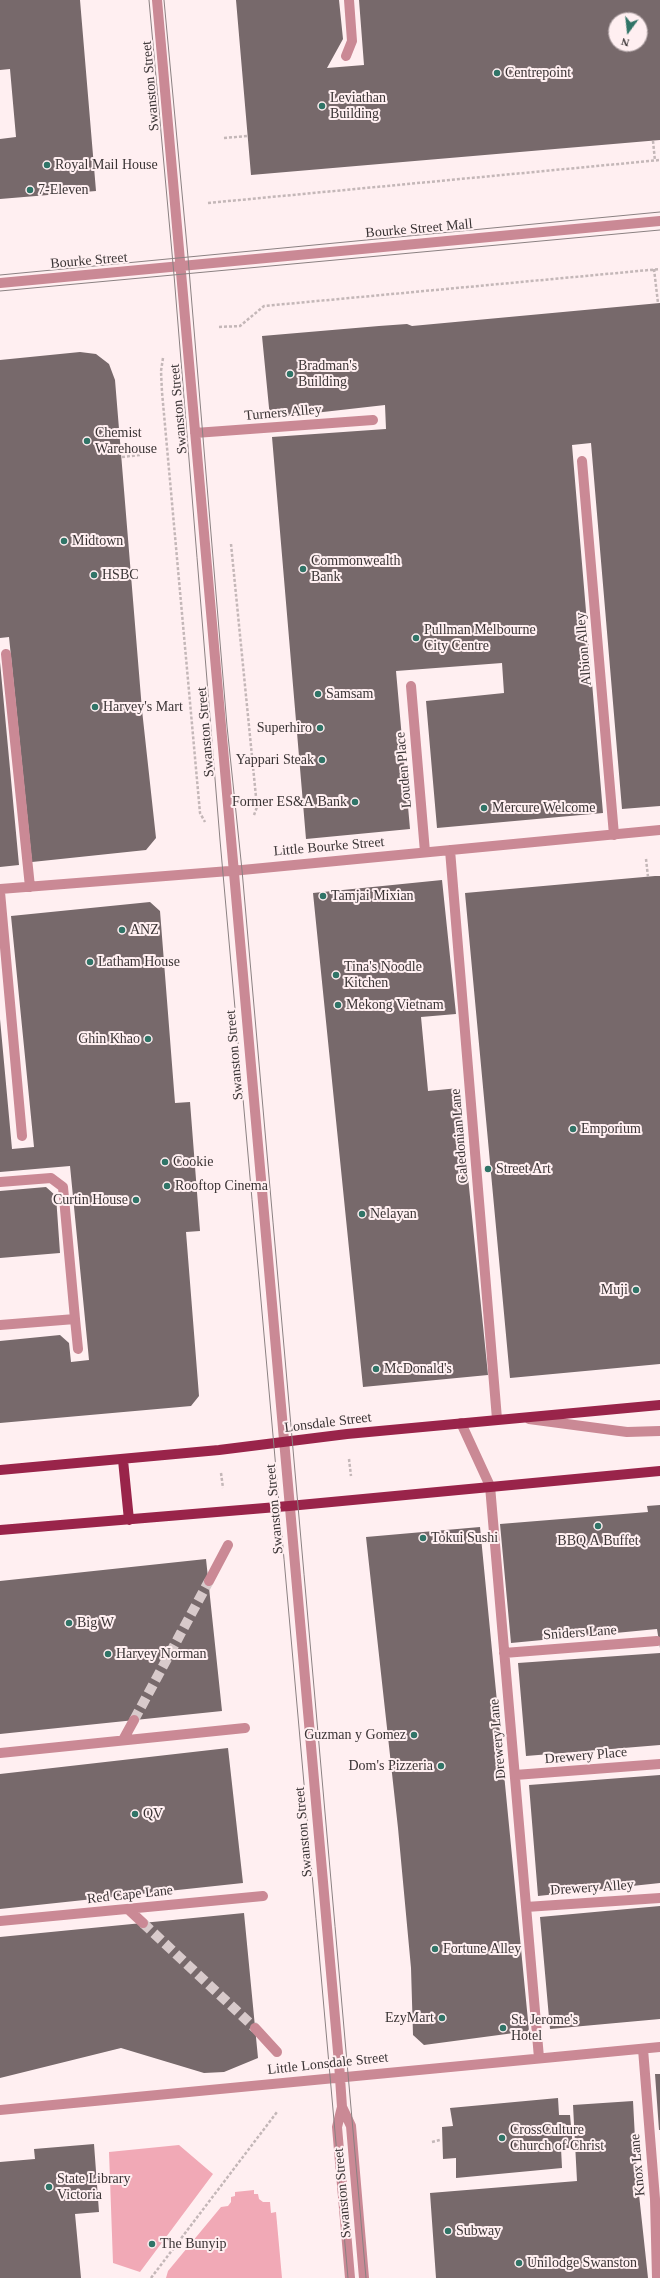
<!DOCTYPE html>
<html>
<head>
<meta charset="utf-8">
<style>
  body { margin:0 }
  #map { position:relative; width:660px; height:2278px; overflow:hidden; background:#ffeff1; font-family:Georgia,serif }
  canvas { display:block }
  .north { position:absolute; left:608px; top:12px; width:40px; height:40px; box-sizing:border-box; background:#ffeff1; border:1px solid #b0a4a6; border-radius:50%; rotate:195deg; font-size:11px; font-weight:700; line-height:16px; text-align:center; color:#3a3435 }
  .north::after { content:''; display:block; margin:auto; width:14px; height:18px; background:#307467; clip-path:polygon(50% 0,100% 100%,50% 72%,0 100%) }
</style>
</head>
<body>
<div id="map">
<canvas width="660" height="2278"></canvas>
<div class="north">N</div>
</div>
<script>
const g = document.querySelector('canvas').getContext('2d');
g.lineJoin = 'round';
function fillPath(path, color) { g.fillStyle = color; g.fill(path, 'evenodd'); }
function stroke(path, color, width, dash) { g.strokeStyle = color; g.lineWidth = width; g.lineCap = dash ? 'butt' : 'round'; g.setLineDash(dash || []); g.stroke(path); }
function label(font, color, halo, rows, align = 'center') {
  g.font = font + ' Georgia,serif'; g.lineWidth = 4; g.setLineDash([]); g.textBaseline = 'middle'; g.strokeStyle = halo; g.fillStyle = color; for (const [text, x, y, turn = 0] of rows) {
    g.save(); g.translate(x, y); g.rotate((+turn || 0) * Math.PI / 180); g.textAlign = isNaN(turn) ? turn : align; if (halo) g.strokeText(text, 0, 0); g.fillText(text, 0, 0); g.restore();
  }
}
fillPath(new Path2D(`
  M 179,2145 L 213,2174 L 140,2272 L 113,2263 L 109,2152 Z
  M 254,2190 L 254,2194 L 258,2194 L 259,2199 L 263,2202 L 270,2202 L 271,2213 L 276,2212 L 282,2278 L 166,2278 L 168,2271 L 221,2207 L 228,2206 L 231,2202 L 231,2197 L 235,2196 L 235,2192 Z`), '#f1a9b6');
fillPath(new Path2D(`
  M 0,0 L 80,0 L 96,191 L 0,199 L 0,139 L 16,137 L 10,69 L 0,70 Z
  M 236,0 L 339,0 L 343,39 L 327,68 L 364,65 L 359,0 L 660,0 L 660,140 L 251,175 ZM 616,20 L 640,20 L 640,44 L 616,44 Z
  M 660,303 L 660,806 L 622,809 L 591,443 L 572,445 L 603,813 L 437,828 L 426,701 L 504,693 L 502,663 L 396,671 L 410,829 L 306,839 L 272,437 L 386,429 L 385,405 L 270,418 L 262,336 L 379,326 L 407,324 L 412,326 Z
  M 80,352 L 96,354 L 109,364 L 115,380 L 142,710 L 156,838 L 146,850 L 32,862 L 9,637 L 0,638 L 0,360 Z
  M 0,662 L 19,865 L 0,867 Z
  M 655,876 L 660,876 L 660,1364 L 510,1378 L 465,893 Z
  M 442,880 L 456,1014 L 421,1017 L 428,1091 L 459,1088 L 488,1375 L 363,1387 L 313,893 Z
  M 150,902 L 160,911 L 175,1103 L 190,1102 L 200,1231 L 186,1232 L 199,1396 L 191,1406 L 0,1423 L 0,1341 L 60,1335 L 69,1343 L 71,1362 L 89,1360 L 70,1166 L 0,1172 L 0,1019 L 12,1149 L 34,1147 L 11,916 Z
  M 46,1187 L 56,1196 L 60,1253 L 0,1258 L 0,1191 Z
  M 660,1505 L 660,1648 L 657,1629 L 511,1643 L 500,1524 L 648,1512 L 647,1506 Z
  M 480,1527 L 529,2031 L 424,2045 L 413,2035 L 411,1968 L 398,1828 L 366,1537 Z
  M 206,1559 L 222,1711 L 0,1734 L 0,1581 Z
  M 660,1653 L 660,1745 L 526,1756 L 518,1663 Z
  M 228,1748 L 243,1883 L 0,1909 L 0,1774 Z
  M 660,1775 L 660,1883 L 538,1896 L 529,1785 Z
  M 660,1906 L 660,2019 L 550,2029 L 540,1917 Z
  M 244,1913 L 258,2058 L 224,2072 L 204,2073 L 121,2048 L 0,2078 L 0,1937 Z
  M 655,2074 L 660,2074 L 660,2130 L 659,2130 Z
  M 558,2098 L 559,2115 L 570,2115 L 573,2148 L 561,2148 L 562,2168 L 456,2178 L 456,2158 L 443,2159 L 442,2127 L 453,2126 L 450,2108 Z
  M 633,2101 L 637,2176 L 648,2278 L 436,2278 L 430,2193 L 577,2181 L 573,2105 Z
  M 94,2144 L 99,2212 L 75,2214 L 81,2278 L 0,2278 L 0,2162 L 35,2159 L 34,2149 Z`), '#77696b');
stroke(new Path2D(`
  M 134,1720 L 209,1581
  M 143,1923 L 255,2028`), '#d8cacb', 10, [10, 5]);
stroke(new Path2D(`
  M 224,138 L 247,136
  M 653,141 L 655,161
  M 208,203 L 660,160
  M 654,269 L 658,303
  M 219,327 L 240,326 L 264,306 L 660,269
  M 163,358 L 161,371 L 162,392 L 200,813 L 205,822
  M 122,457 L 140,455
  M 231,544 L 257,807 L 254,815
  M 646,859 L 648,877
  M 349,1459 L 351,1476
  M 221,1473 L 223,1488
  M 432,2142 L 440,2140
  M 151,2278 L 277,2112`), '#c4b7b8', 2.5, [3, 2]);
stroke(new Path2D(`
  M 157,0 L 339,2063 L 342,2107 L 337,2127 L 350,2278
  M 346,56 L 352,41 L 349,0
  M 0,283 L 660,221
  M 195,433 L 373,420
  M 582,461 L 614,835
  M 6,654 L 30,887
  M 411,686 L 425,852
  M 450,850 L 497,1419
  M 0,889 L 242,870 L 660,830
  M 0,892 L 22,1136
  M 0,1182 L 51,1178 L 63,1187 L 75,1319 L 0,1325
  M 75,1319 L 78,1349
  M 529,1419 L 627,1432 L 660,1431
  M 461,1423 L 490,1486 L 539,2058
  M 209,1581 L 228,1545
  M 504,1653 L 657,1641
  M 123,1740 L 134,1720
  M 0,1753 L 245,1728
  M 515,1775 L 660,1764
  M 526,1907 L 660,1898
  M 129,1910 L 143,1923
  M 0,1921 L 263,1896
  M 255,2028 L 277,2052
  M 643,2049 L 655,2199 L 657,2278
  M 342,2107 L 351,2126 L 364,2278
  M 0,2110 L 660,2047`), '#ca8995', 10);
stroke(new Path2D(`
  M 123,1460 L 129,1520
  M 0,1470 L 219,1450 L 347,1434 L 660,1405
  M 0,1530 L 289,1506 L 660,1471`), '#99244a', 10);
stroke(new Path2D(`
  M 149,0 L 174,275 L 220,840 L 348,2278
  M 164,0 L 188,257 L 227,726 L 242,870 L 366,2278
  M 0,275 L 660,212
  M 0,291 L 660,230`), '#8b8182', 1);
for (const [x, y, r, color] of [
  [497,73,4,"#307467"],
  [322,106,4,"#307467"],
  [47,165,4,"#307467"],
  [30,190,4,"#307467"],
  [290,374,4,"#307467"],
  [87,441,4,"#307467"],
  [64,541,4,"#307467"],
  [303,569,4,"#307467"],
  [94,575,4,"#307467"],
  [416,638,4,"#307467"],
  [318,694,4,"#307467"],
  [95,707,4,"#307467"],
  [320,728,4,"#307467"],
  [322,760,4,"#307467"],
  [355,802,4,"#307467"],
  [484,808,4,"#307467"],
  [323,896,4,"#307467"],
  [122,930,4,"#307467"],
  [90,962,4,"#307467"],
  [336,975,4,"#307467"],
  [338,1005,4,"#307467"],
  [148,1039,4,"#307467"],
  [573,1129,4,"#307467"],
  [165,1162,4,"#307467"],
  [488,1169,4,"#307467"],
  [167,1186,4,"#307467"],
  [136,1200,4,"#307467"],
  [362,1214,4,"#307467"],
  [636,1290,4,"#307467"],
  [376,1369,4,"#307467"],
  [598,1526,4,"#307467"],
  [423,1538,4,"#307467"],
  [69,1623,4,"#307467"],
  [108,1654,4,"#307467"],
  [414,1735,4,"#307467"],
  [441,1766,4,"#307467"],
  [135,1814,4,"#307467"],
  [435,1949,4,"#307467"],
  [442,2018,4,"#307467"],
  [503,2028,4,"#307467"],
  [502,2138,4,"#307467"],
  [49,2187,4,"#307467"],
  [448,2231,4,"#307467"],
  [152,2244,4,"#307467"],
  [519,2263,4,"#307467"]
]) { const dot = new Path2D(); dot.arc(x, y, r, 0, 2 * Math.PI); g.fillStyle = color; g.fill(dot); stroke(dot, '#ffeff1', 1.5); }
label('14px', '#3a3435', '#ffeff1', [
  ["Centrepoint",505,73],
  ["Leviathan",330,98],
  ["Building",330,114],
  ["Royal Mail House",55,165],
  ["7-Eleven",38,190],
  ["Bradman's",298,366],
  ["Building",298,382],
  ["Chemist",95,433],
  ["Warehouse",95,449],
  ["Midtown",72,541],
  ["Commonwealth",311,561],
  ["Bank",311,577],
  ["HSBC",102,575],
  ["Pullman Melbourne",424,630],
  ["City Centre",424,646],
  ["Samsam",326,694],
  ["Harvey's Mart",103,707],
  ["Superhiro",312,728,"right"],
  ["Yappari Steak",314,760,"right"],
  ["Former ES&A Bank",347,802,"right"],
  ["Mercure Welcome",492,808],
  ["Tamjai Mixian",331,896],
  ["ANZ",130,930],
  ["Latham House",98,962],
  ["Tina's Noodle",344,967],
  ["Kitchen",344,983],
  ["Mekong Vietnam",346,1005],
  ["Ghin Khao",140,1039,"right"],
  ["Emporium",581,1129],
  ["Cookie",173,1162],
  ["Street Art",496,1169],
  ["Rooftop Cinema",175,1186],
  ["Curtin House",128,1200,"right"],
  ["Nelayan",370,1214],
  ["Muji",628,1290,"right"],
  ["McDonald's",384,1369],
  ["Tokui Sushi",431,1538],
  ["BBQ A Buffet",598,1541,"center"],
  ["Big W",77,1623],
  ["Harvey Norman",116,1654],
  ["Guzman y Gomez",406,1735,"right"],
  ["Dom's Pizzeria",433,1766,"right"],
  ["QV",143,1814],
  ["Fortune Alley",443,1949],
  ["EzyMart",434,2018,"right"],
  ["St. Jerome's",511,2020],
  ["Hotel",511,2036],
  ["CrossCulture",510,2130],
  ["Church of Christ",510,2146],
  ["State Library",57,2179],
  ["Victoria",57,2195],
  ["Subway",456,2231],
  ["The Bunyip",160,2244],
  ["Unilodge Swanston",527,2263]
], 'left');
label('14px', '#3a3435', '#ffeff1', [
  ["Swanston Street",151,86,-95],
  ["Bourke Street Mall",419,229,-5],
  ["Bourke Street",89,261,-5],
  ["Swanston Street",179,409,-95],
  ["Turners Alley",283,413,-5],
  ["Albion Alley",584,649,-95],
  ["Swanston Street",206,732,-95],
  ["Louden Place",404,770,-95],
  ["Little Bourke Street",329,847,-5],
  ["Swanston Street",235,1055,-95],
  ["Caledonian Lane",460,1136,-95],
  ["Lonsdale Street",328,1423,-7],
  ["Swanston Street",275,1509,-95],
  ["Sniders Lane",580,1633,-4],
  ["Drewery Lane",498,1739,-95],
  ["Drewery Place",586,1756,-5],
  ["Swanston Street",304,1832,-95],
  ["Drewery Alley",592,1888,-4],
  ["Red Cape Lane",130,1895,-6],
  ["Little Lonsdale Street",328,2064,-6],
  ["Knox Lane",638,2165,-95],
  ["Swanston Street",343,2193,-95]
]);
</script>
</body>
</html>
